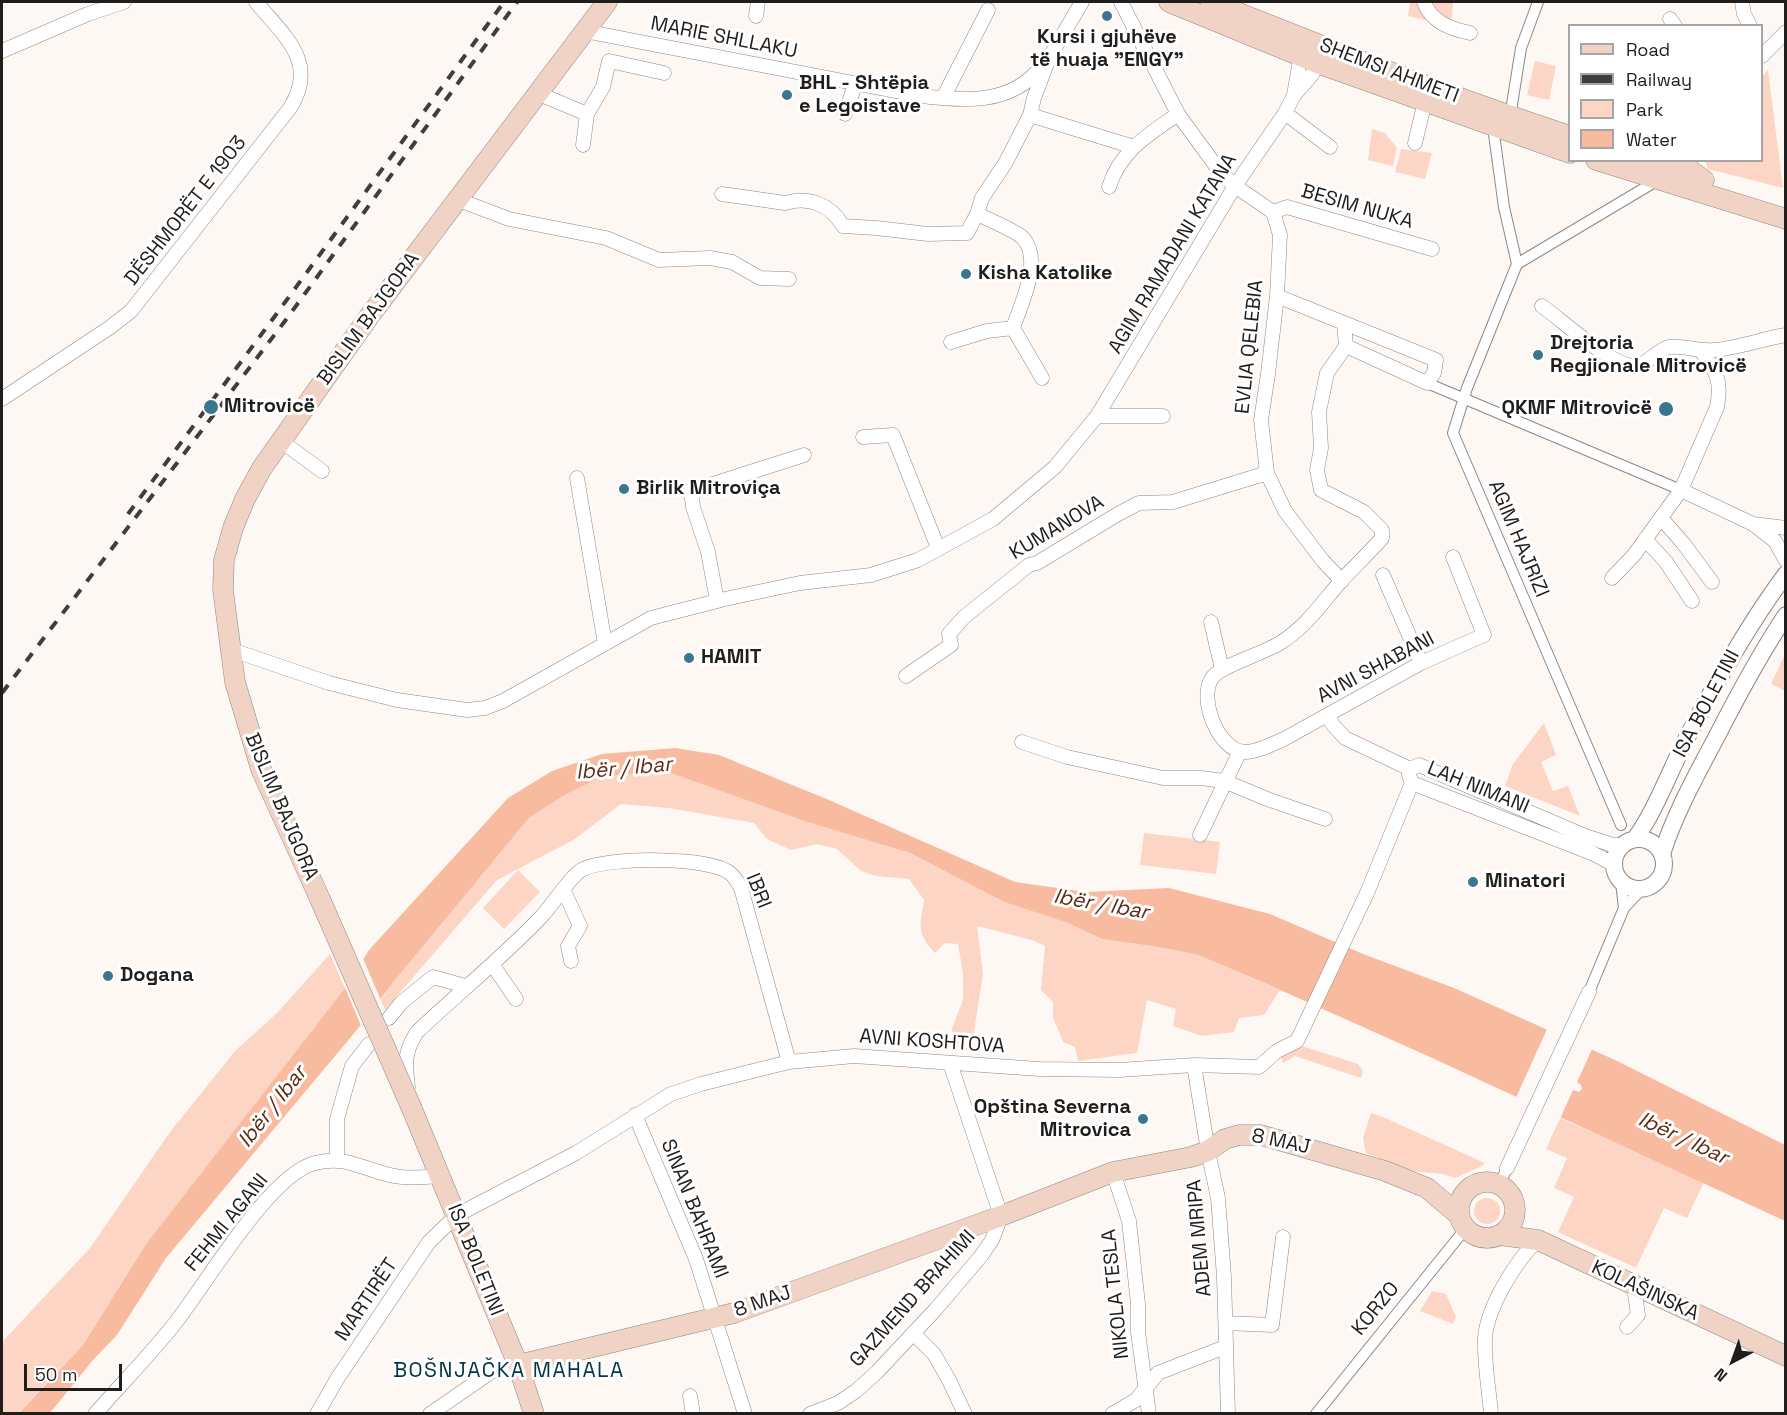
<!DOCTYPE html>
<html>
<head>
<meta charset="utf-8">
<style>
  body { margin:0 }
  #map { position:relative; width:1787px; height:1415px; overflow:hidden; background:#fef8f5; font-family:"Space Grotesk",sans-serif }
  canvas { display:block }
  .frame { position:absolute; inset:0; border:3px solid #201e1d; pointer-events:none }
  .legend { position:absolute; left:1568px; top:24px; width:195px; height:138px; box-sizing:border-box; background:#fff; border:2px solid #a6a5a5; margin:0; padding:8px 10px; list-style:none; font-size:18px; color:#201e1d }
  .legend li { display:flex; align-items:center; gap:12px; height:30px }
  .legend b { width:30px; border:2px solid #a6a5a5 }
  .north { position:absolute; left:1703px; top:1331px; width:60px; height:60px; -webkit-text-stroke:4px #fff; paint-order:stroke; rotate:221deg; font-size:16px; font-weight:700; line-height:24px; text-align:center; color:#201e1d }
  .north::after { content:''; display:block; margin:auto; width:21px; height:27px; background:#201e1d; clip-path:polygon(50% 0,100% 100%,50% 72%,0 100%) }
  .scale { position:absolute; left:24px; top:1364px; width:98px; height:27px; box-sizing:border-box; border:3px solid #201e1d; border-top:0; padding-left:8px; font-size:18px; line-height:21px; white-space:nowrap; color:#201e1d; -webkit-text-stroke:4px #fff; paint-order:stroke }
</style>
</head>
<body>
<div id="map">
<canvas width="1787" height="1415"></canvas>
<div class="frame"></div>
<ul class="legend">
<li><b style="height:8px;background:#f0d3c4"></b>Road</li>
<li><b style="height:8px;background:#403d3c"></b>Railway</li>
<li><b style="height:16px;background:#fcd5c4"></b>Park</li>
<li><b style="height:16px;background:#f8bba0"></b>Water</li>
</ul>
<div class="north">N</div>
<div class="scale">50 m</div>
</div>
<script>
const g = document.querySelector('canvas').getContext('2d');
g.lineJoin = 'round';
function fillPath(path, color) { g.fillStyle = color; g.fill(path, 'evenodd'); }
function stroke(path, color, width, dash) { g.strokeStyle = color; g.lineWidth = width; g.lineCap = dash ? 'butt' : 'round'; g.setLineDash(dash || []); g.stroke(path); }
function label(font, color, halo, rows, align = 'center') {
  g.font = font + ' "Space Grotesk",sans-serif'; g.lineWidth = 6; g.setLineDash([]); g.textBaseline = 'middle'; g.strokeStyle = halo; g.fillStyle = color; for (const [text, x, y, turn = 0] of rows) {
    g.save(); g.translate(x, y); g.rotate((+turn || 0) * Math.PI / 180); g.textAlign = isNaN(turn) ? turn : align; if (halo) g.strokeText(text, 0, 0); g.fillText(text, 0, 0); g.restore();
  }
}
fillPath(new Path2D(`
  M 1410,2 L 1453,2 L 1451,26 L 1408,16 Z
  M 1535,61 L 1556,66 L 1549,100 L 1527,95 Z
  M 1768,70 L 1783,188 L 1708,169 L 1705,161 L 1762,160 L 1762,76 Z
  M 1372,129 L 1385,133 L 1397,148 L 1393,166 L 1368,160 Z
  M 1401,149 L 1432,153 L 1425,179 L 1395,172 Z
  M 1785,654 L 1786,691 L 1785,691 L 1771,684 Z
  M 1544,723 L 1556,755 L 1541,762 L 1553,791 L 1568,786 L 1580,816 L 1505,786 L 1513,764 Z
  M 668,772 L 804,821 L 910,853 L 1004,902 L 1068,923 L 1102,939 L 1158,947 L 1198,955 L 1280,990 L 1264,1015 L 1239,1018 L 1234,1032 L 1202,1036 L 1173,1026 L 1176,1009 L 1147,1000 L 1137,1053 L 1078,1061 L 1075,1047 L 1063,1042 L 1053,1017 L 1053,1002 L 1041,990 L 1045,946 L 1032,940 L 977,926 L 983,974 L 973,1038 L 968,1050 L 953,1045 L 952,1028 L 963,1000 L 963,974 L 958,944 L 945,943 L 935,953 C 916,933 920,925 924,900 L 909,879 L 876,876 L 861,871 L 837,849 L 817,844 L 791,850 L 767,839 L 754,823 L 669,808 L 621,804 L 575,839 L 497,880 L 385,1010 L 381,1000 L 396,979 L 529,818 L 565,795 L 603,776 Z
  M 1144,833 L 1220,842 L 1216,874 L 1140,865 Z
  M 518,870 L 540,892 L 504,929 L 483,908 Z
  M 330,954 L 345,988 L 146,1244 L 83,1345 L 18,1413 L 2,1413 L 2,1342 L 90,1248 L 170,1132 L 235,1051 L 277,1013 Z
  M 1299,1045 L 1358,1064 L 1363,1071 L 1361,1078 L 1295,1056 L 1283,1063 L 1280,1055 Z
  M 1371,1113 L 1385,1118 L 1485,1163 L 1482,1166 L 1455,1178 L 1443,1174 L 1412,1171 L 1366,1153 L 1363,1138 Z
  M 1560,1118 L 1704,1182 L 1687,1218 L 1664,1208 L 1636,1268 L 1558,1232 L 1574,1197 L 1554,1188 L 1567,1158 L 1546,1149 Z
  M1474 1211a13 13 0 1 1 26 0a13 13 0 1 1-26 0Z
  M 1432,1291 L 1446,1294 L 1456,1317 L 1453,1324 L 1420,1311 Z`), '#fcd5c4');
fillPath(new Path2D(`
  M 675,748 L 719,755 L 829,800 L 1015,882 L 1086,892 L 1169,888 L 1270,914 L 1363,954 L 1454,988 L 1615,1060 L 1785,1145 L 1785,1221 L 1430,1057 L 1269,985 L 1198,955 L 1158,947 L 1102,939 L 1068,923 L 1004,902 L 910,853 L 804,821 L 668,772 L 603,776 L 565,795 L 529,818 L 396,979 L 356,1031 L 166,1258 L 117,1335 L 93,1360 L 50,1413 L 18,1414 L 83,1345 L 146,1244 L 345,988 L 369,950 L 508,798 L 552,771 L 602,754 Z`), '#f8bba0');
fillPath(new Path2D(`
  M 362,956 L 382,1003 L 362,1028 L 344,985 Z
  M 1548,1027 L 1593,1047 L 1577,1082 L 1581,1085 L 1582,1089 L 1579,1092 L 1573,1090 L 1559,1121 L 1515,1100 Z`), '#fef8f5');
const pedestrian = new Path2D(`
  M 1510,117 L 1521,48 L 1538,2
  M 1493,127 L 1504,207 L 1517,264
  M 1517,264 L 1467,388 L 1453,433 L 1621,825
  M 1517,264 L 1658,180
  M 1427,383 L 1681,490
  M 1621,882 L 1624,908
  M 1589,992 L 1624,908 L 1641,890
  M 1499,1185 L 1507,1168
  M 1316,1414 L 1466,1228`);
const minor = new Path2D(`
  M 1121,2 L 1178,114 L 1221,173 L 1235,186 L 1273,212 L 1280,235 L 1277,296 L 1268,374 L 1261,420 L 1267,473 L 1285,511 L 1323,561 L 1342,581
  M 1424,2 C 1431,22 1451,29 1470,33
  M 1742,2 L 1744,14 L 1750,26
  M 756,16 L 758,2
  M 1670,19 L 1675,26
  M 584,31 L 921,96 C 963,101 1011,105 1040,68
  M 1302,49 L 1294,95 L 1310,77 L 1323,58
  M 2,51 L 88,14 L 124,2
  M 1762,56 L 1786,32
  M 537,93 L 587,114 L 583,145
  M 943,98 L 988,10
  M 1285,113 L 1330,147
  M 587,114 L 603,87 L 609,61 L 664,73
  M 845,114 L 856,82
  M 1030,115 L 1134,147
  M 1415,143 L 1425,101
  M 1109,187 C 1120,151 1148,135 1178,114
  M 722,194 L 785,203 C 809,196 830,204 843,226 L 876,228 L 928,234 L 967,233 L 977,214 L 982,198 L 1006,162 L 1030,115 L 1034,98 L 1049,58 L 1082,2
  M 459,200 L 509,219 L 606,238 L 659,260 L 710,258 L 732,262 L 760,278 L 789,279
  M 1273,212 L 1287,207 L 1432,249
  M 977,214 C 988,219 1016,231 1023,238 C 1043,260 1021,304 1013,328 L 1042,378
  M 1277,296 L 1436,360 L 1434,373 L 1427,383 L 1346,346 L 1344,324
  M 1542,306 C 1564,322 1608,363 1633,366 C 1645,368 1656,350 1669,347 C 1684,345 1699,352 1714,350 C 1738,348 1762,339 1786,335
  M 951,342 L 987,331 L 1013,328
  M 1346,346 L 1327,373 L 1319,412 L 1321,448 L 1317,470 L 1321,490 L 1364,512 L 1382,530 L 1382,538 C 1369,553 1354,567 1341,581 C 1321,604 1306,627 1280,643 C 1265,653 1219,666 1212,678 C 1198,698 1218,751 1245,752 C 1258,752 1272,744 1284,739 L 1421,663 L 1484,635 L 1453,557
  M 2,399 L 109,328 L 131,311 L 290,108 C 319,62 284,36 256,2
  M 1097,416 L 1163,416
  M 863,437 L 893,435 L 938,548
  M 281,441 L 322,471
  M 577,478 L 605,644
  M 1681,490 L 1753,524
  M 1661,518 L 1683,543 L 1712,582
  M 1786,528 L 1753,524 L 1775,541 L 1786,561
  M 1645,539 L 1666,562 L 1692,601
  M 1383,575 L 1421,663
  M 1612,578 L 1634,555 L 1681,490 L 1717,407 C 1722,382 1717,371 1701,351
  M 717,601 L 708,552 L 693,507 L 691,491 L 804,455
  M 1211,622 L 1222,669
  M 229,649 L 329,683 L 397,700 L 467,710 L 485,708 L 503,701 L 651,618 L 725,599 L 800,583 L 871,575 L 918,560 L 993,519 L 1055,467 L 1097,416 L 1235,186 L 1285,113 L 1294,95
  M 906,676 L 951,645 L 949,634 L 964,617 L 1029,565 L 1037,563 L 1118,514 L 1139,503 L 1173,502 L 1267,473
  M 1328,715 L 1333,725 L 1345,738 L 1410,769
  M 1022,742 L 1067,757 L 1163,778 L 1201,778 L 1224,781 L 1267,799 L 1325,819
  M 1200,835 L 1240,751
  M 1613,864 L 1594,854 L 1412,783 L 1409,775 L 1410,769 L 1419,765 L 1585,836 L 1613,845 L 1622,845
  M 564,891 L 580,926 L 568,946 L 571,961
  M 492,964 L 516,999
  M 389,1018 L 401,1003 L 433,977 L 465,986
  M 1194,1065 L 1208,1151 L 1218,1198 L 1224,1277 L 1228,1414
  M 408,1087 C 405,1063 404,1052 417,1032 C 458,993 502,958 541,917 C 551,907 572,874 583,869 C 608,857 708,856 730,873 C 735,877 738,883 741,888 L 789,1062
  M 635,1115 L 696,1259 L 745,1414
  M 337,1160 L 337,1119 L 352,1066 L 369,1044
  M 1507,1168 L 1589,992
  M 1113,1172 L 1129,1221 L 1138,1304 L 1138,1332 L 1149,1414
  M 1226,1323 L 1272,1325 L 1283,1237
  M 1627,1327 L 1638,1315 L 1634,1287
  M 913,1333 L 934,1354 L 949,1380 L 965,1414
  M 690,1396 L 693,1414
  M 95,1414 C 122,1383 151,1354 176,1322 C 206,1284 270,1174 315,1163 C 350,1155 364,1171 395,1176 C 409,1179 425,1177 440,1176
  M 317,1414 L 337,1379 L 429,1242 L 457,1215 L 576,1153 L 671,1094 L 701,1084 L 789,1062 L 854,1056 L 1039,1069 L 1119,1070 L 1194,1065 L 1259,1067 L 1277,1051 L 1297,1041 L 1367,893 L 1412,783
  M 430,1414 L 491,1372 L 518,1365
  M 810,1414 L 838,1403 L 856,1391 L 877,1372 L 936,1309 L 981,1256 L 992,1240 L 1001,1216 L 950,1063
  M 1112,1414 L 1136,1400 L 1158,1373 L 1225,1347
  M 1491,1414 C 1489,1389 1484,1363 1485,1338 C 1487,1308 1516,1260 1538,1240`);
const tertiary = new Path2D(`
  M1614 864a25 25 0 1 1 50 0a25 25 0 1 1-50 0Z
  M 1635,839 C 1659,805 1672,764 1692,728 C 1720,675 1750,622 1786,574
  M 1662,854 C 1675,813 1697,774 1717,736 C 1738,695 1760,654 1786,615`);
const secondary = new Path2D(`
  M 1169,2 L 1320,64 L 1570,153
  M 1211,2 C 1330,49 1448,96 1570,136
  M 1596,160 L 1786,219
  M 1644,160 L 1678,171
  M 1685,160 L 1690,170 L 1704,180
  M 320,899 L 261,769 L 235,682 L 223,590 L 224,560 L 233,528 L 245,499 L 262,468 L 368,318 L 607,2
  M 412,1109 L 518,1365 L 534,1414
  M1459 1210a28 28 0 1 1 56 0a28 28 0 1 1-56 0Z
  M 1499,1235 L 1538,1240 L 1786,1356
  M 518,1365 L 734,1313 L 1001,1216 L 1113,1172 L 1191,1157 L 1208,1151 L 1225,1139 L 1239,1135 L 1261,1135 L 1385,1171 L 1427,1188 L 1460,1216`);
stroke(pedestrian, '#8d8785', 12);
stroke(minor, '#8d8785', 15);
stroke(tertiary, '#8d8785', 18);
stroke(secondary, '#8d8785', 21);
stroke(pedestrian, '#fff', 10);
stroke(minor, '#fff', 14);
stroke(tertiary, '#fff', 16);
stroke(secondary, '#f0d3c4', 20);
stroke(new Path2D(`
  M 128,514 L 275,316 L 504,2
  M 2,693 L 285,321 L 517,2`), '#403d3c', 4, [10, 10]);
const secondaryBridge = new Path2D(`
  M 320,899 L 412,1109`);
stroke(secondaryBridge, '#8d8785', 21, []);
stroke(secondaryBridge, '#f0d3c4', 20);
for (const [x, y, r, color] of [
  [1107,16,6,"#3a768d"],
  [787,95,6,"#3a768d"],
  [966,274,6,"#3a768d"],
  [1538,355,6,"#3a768d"],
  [211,407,8,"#3a768d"],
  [1666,409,8,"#3a768d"],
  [624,489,6,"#3a768d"],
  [689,658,6,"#3a768d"],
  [1473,882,6,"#3a768d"],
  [108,976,6,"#3a768d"],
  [1143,1119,6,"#3a768d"]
]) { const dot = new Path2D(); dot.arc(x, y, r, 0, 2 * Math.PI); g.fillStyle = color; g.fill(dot); stroke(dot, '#fff', 2); }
label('20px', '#201e1d', '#fff', [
  ["MARIE SHLLAKU",724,38,11],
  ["SHEMSI AHMETI",1389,71,21],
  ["BESIM NUKA",1357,207,16],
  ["DËSHMORËT E 1903",186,211,-52],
  ["AGIM RAMADANI KATANA",1173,254,-59],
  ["BISLIM BAJGORA",369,319,-54],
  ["EVLIA QELEBIA",1250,347,-84],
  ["KUMANOVA",1057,528,-31],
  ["AGIM HAJRIZI",1518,539,67],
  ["AVNI SHABANI",1376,668,-28],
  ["ISA BOLETINI",1707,704,-62],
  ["LAH NIMANI",1478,788,22],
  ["BISLIM BAJGORA",281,807,67],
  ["IBRI",758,891,68],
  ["AVNI KOSHTOVA",932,1042,4],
  ["8 MAJ",1281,1142,12],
  ["SINAN BAHRAMI",694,1209,68],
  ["FEHMI AGANI",227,1223,-51],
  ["ADEM MRIPA",1200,1238,-95],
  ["ISA BOLETINI",475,1260,68],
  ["KOLAŠINSKA",1645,1291,25],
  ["NIKOLA TESLA",1116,1294,-96],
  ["GAZMEND BRAHIMI",913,1299,-48],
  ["MARTIRËT",367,1300,-56],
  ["8 MAJ",763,1302,-19],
  ["KORZO",1376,1309,-51]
]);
label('bold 20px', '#201e1d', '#fff', [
  ["Kursi i gjuhëve",1107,38,"center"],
  ["të huaja \"ENGY\"",1107,61,"center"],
  ["BHL - Shtëpia",799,84],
  ["e Legoistave",799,107],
  ["Kisha Katolike",978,274],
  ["Drejtoria",1550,344],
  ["Regjionale Mitrovicë",1550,367],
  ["Mitrovicë",224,407],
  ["QKMF Mitrovicë",1652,409,"right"],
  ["Birlik Mitroviça",636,489],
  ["HAMIT",701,658],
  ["Minatori",1485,882],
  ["Dogana",120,976],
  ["Opština Severna",1131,1108,"right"],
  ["Mitrovica",1131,1131,"right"]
], 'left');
label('italic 21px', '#5c2c14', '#fff', [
  ["Ibër / Ibar",624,769,-5],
  ["Ibër / Ibar",1101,905,10],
  ["Ibër / Ibar",273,1107,-52],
  ["Ibër / Ibar",1683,1139,25]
]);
g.letterSpacing = '1.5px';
label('21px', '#003647', '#fff', [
  ["BOŠNJAČKA MAHALA",509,1371]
]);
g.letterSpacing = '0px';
</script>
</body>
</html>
